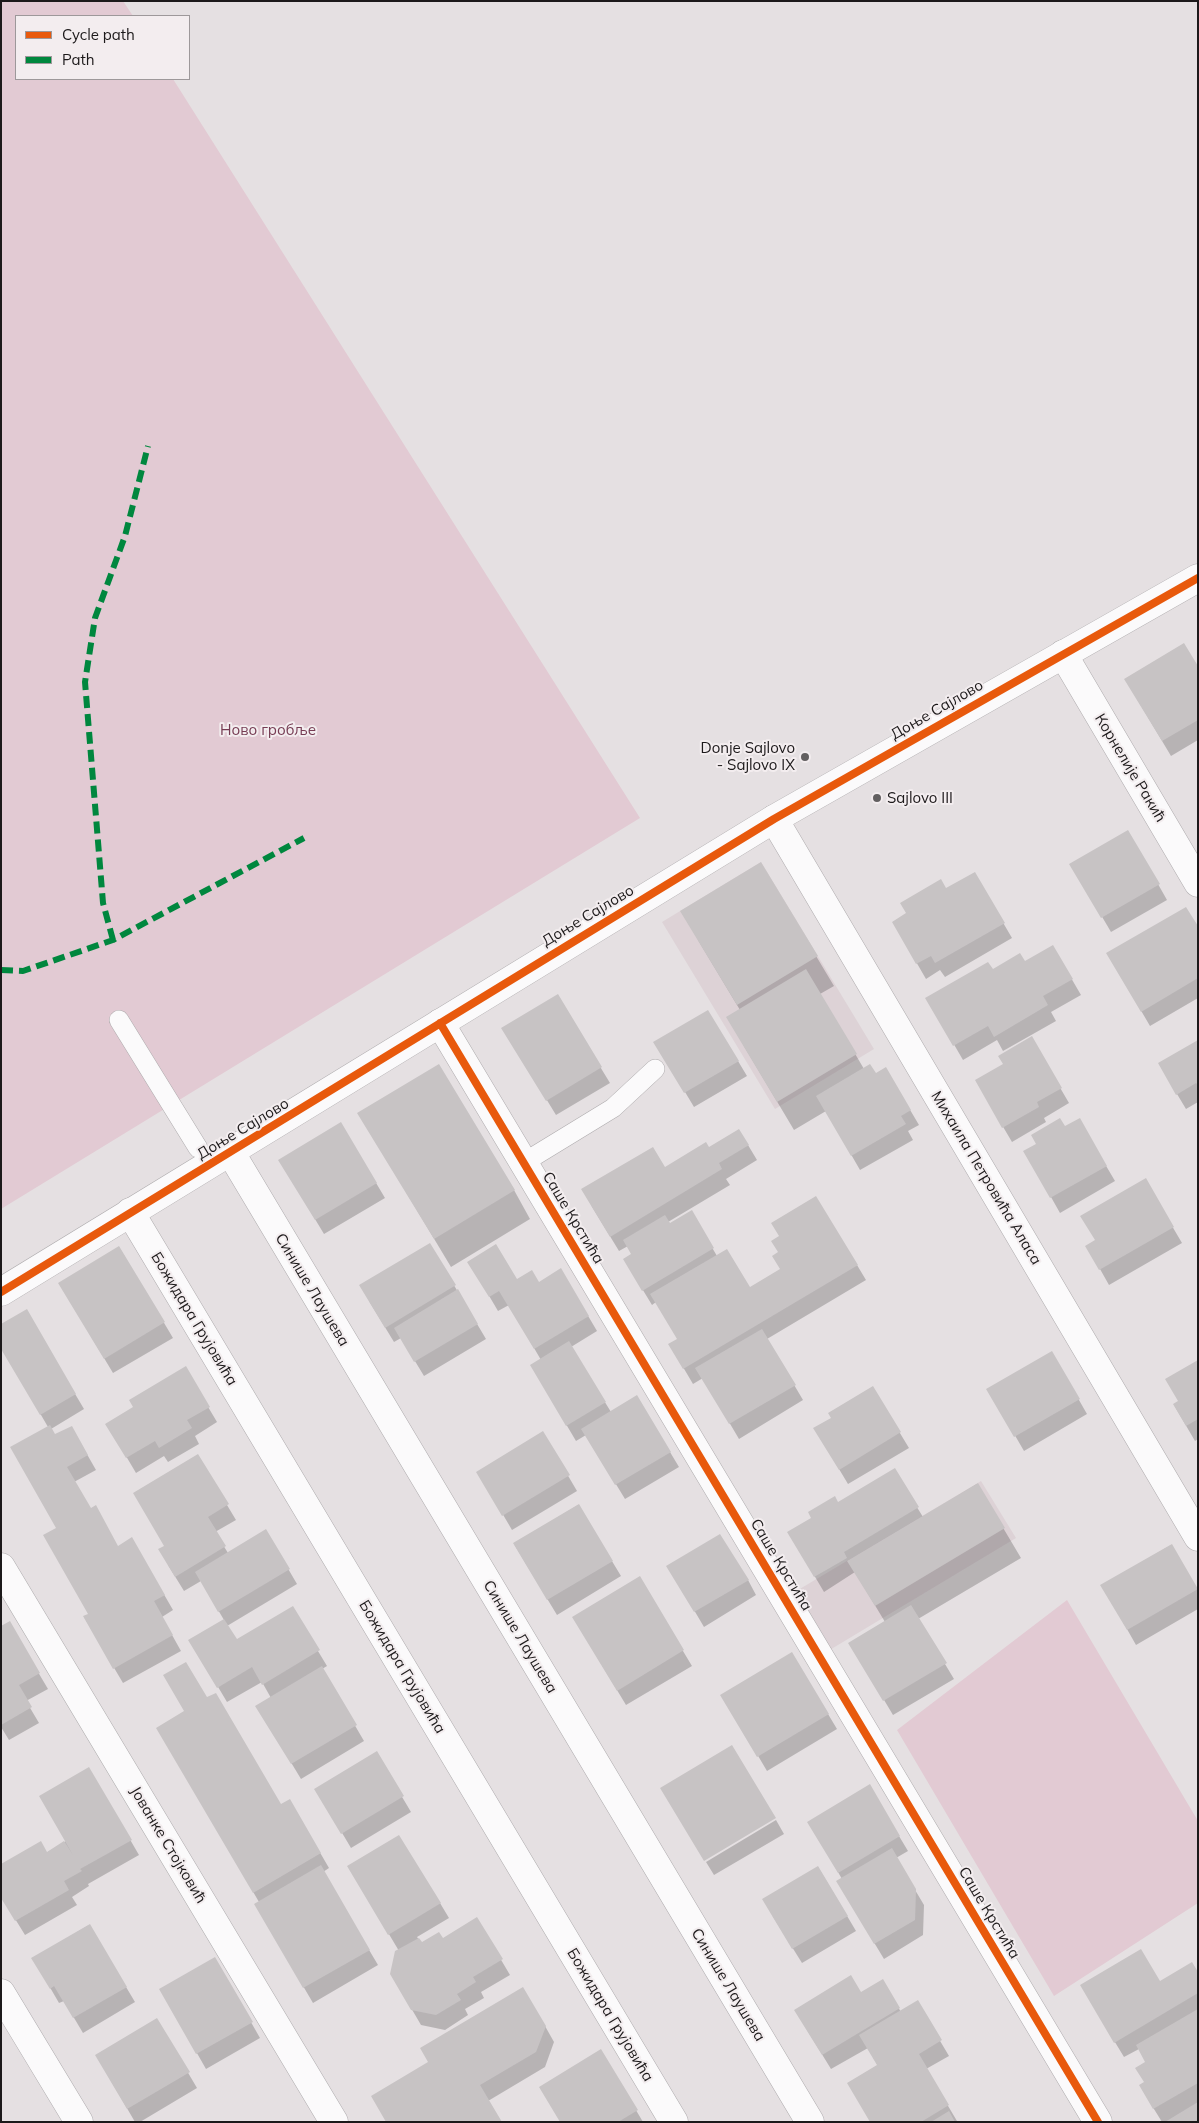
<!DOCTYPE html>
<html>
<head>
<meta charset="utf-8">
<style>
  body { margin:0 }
  #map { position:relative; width:1199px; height:2123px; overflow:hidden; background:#e5e0e2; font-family:Mulish,sans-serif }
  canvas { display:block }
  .frame { position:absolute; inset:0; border:2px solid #1c191a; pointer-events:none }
  .legend { position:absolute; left:15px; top:15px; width:175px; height:65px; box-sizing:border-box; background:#f3edef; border:1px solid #9d989a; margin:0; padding:6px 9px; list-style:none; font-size:15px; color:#1c191a }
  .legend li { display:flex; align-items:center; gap:10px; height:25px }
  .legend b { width:25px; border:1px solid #9d989a }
</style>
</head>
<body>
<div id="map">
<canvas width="1199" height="2123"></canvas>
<div class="frame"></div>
<ul class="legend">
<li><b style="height:6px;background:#e8590c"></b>Cycle path</li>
<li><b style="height:6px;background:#00873e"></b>Path</li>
</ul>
</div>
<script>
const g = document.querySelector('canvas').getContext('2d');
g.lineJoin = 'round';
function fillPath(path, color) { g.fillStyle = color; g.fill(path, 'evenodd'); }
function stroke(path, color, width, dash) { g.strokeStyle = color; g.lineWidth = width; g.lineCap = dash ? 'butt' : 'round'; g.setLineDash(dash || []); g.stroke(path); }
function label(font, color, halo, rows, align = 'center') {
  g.font = font + ' Mulish,sans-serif'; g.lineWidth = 4; g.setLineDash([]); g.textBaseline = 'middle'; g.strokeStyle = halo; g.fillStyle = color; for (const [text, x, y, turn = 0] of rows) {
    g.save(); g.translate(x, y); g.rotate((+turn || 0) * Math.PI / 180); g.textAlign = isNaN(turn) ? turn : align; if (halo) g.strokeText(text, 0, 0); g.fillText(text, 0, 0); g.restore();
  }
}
fillPath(new Path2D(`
  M 761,862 L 874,1049 L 775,1109 L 662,922 Z
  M 981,1481 L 1016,1538 L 828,1651 L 793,1593 Z`), '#ddd2d6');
fillPath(new Path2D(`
  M 1,1 L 123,1 L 133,16 L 16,16 L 16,79 L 173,79 L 640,818 L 1,1209 Z
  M 1067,1600 L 1198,1821 L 1198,1903 L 1054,1996 L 897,1730 Z`), '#e2cad3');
fillPath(new Path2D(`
  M 1198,668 L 1198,740 L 1171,756 L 1134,694 Z
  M 1128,831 L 1167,900 L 1111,932 L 1071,864 Z
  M 761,864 L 834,986 L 820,994 L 864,1069 L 875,1075 L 886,1069 L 919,1125 L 908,1131 L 913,1140 L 860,1170 L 826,1111 L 794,1130 L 744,1046 L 740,1010 L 698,940 Z
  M 974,873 L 1012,938 L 945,977 L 940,970 L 926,979 L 893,922 Z
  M 1198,929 L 1198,998 L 1150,1026 L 1108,954 Z
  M 1053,947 L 1081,995 L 1051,1012 L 1056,1021 L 1003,1051 L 997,1040 L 963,1060 L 927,998 L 992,971 L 1025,963 Z
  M 557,996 L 610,1083 L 556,1115 L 512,1043 Z
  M 1031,1038 L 1069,1103 L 1044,1118 L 1046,1122 L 1012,1142 L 976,1081 L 1004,1065 Z
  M 1198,1041 L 1198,1102 L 1186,1109 L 1159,1064 Z
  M 655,1042 L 738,1061 L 747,1076 L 694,1107 Z
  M 1079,1120 L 1115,1181 L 1060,1213 L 1025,1151 Z
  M 341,1124 L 385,1198 L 324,1234 L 289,1176 Z
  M 376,1142 L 514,1190 L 530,1219 L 451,1267 Z
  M 748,1145 L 757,1160 L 726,1179 L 730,1185 L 668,1222 L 669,1225 L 691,1212 L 717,1256 L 750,1288 L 857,1265 L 866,1280 L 767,1339 L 803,1400 L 739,1439 L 703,1378 L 693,1384 L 670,1345 L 678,1339 L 656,1302 L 652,1305 L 624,1259 L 632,1254 L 628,1246 L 619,1251 L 591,1205 L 708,1148 Z
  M 1145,1180 L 1182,1243 L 1109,1285 L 1087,1246 L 1096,1241 Z
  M 430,1245 L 486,1339 L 424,1376 L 401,1338 L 394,1342 L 369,1301 Z
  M 119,1247 L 173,1338 L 113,1373 L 68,1298 Z
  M 561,1270 L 597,1331 L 571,1347 L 611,1412 L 670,1452 L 679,1467 L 625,1499 L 586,1435 L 576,1441 L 531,1365 L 541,1360 L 509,1305 L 498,1311 L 478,1277 L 538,1284 Z
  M 26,1311 L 84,1409 L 51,1429 L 55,1436 L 80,1442 L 96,1470 L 74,1482 L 90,1510 L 118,1547 L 132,1539 L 173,1610 L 162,1617 L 181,1651 L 123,1683 L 84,1617 L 90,1614 L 58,1528 L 48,1427 L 1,1346 Z
  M 1052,1353 L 1087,1414 L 1024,1451 L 988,1389 Z
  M 1198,1362 L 1198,1439 L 1195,1441 L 1174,1405 L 1179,1402 Z
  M 185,1368 L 217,1422 L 195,1436 L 199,1444 L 168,1462 L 164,1456 L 136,1473 L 107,1424 L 134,1408 Z
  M 872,1387 L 909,1448 L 848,1484 L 824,1444 L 832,1418 Z
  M 543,1433 L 577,1491 L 512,1530 L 478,1472 Z
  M 894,1470 L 923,1517 L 977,1484 L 1021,1558 L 918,1619 L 954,1679 L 893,1715 L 850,1643 L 885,1622 L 855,1572 L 824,1592 L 789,1533 Z
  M 134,1493 L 227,1505 L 236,1520 L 215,1532 L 228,1553 L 266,1531 L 297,1584 L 227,1626 L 236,1641 L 292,1608 L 327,1666 L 322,1669 L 364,1741 L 301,1779 L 266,1721 L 271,1698 L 262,1682 L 227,1702 L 199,1655 L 224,1620 L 201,1581 L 184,1591 L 168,1565 L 166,1546 Z
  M 578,1505 L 621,1576 L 557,1615 L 514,1544 Z
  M 1171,1545 L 1198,1591 L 1198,1609 L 1136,1645 L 1102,1585 Z
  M 668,1566 L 748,1580 L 756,1595 L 704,1627 Z
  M 639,1578 L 692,1666 L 626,1705 L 582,1632 Z
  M 9,1623 L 48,1689 L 26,1701 L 39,1723 L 9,1740 L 1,1727 L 1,1627 Z
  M 722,1695 L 828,1714 L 837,1729 L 767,1771 Z
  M 207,1699 L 281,1806 L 290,1801 L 329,1868 L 323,1872 L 378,1965 L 313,2003 L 255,1904 L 259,1902 L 158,1728 Z
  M 376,1753 L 411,1812 L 351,1848 L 316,1789 Z
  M 89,1769 L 139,1855 L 88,1884 L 89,1886 L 72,1897 L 77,1905 L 25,1935 L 1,1896 L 46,1853 L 66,1841 Z
  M 869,1786 L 908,1851 L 896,1858 L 924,1905 L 923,1935 L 884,1959 L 846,1896 L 842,1879 L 809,1822 Z
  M 776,1820 L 784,1834 L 714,1875 L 706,1862 Z
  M 349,1867 L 440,1903 L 449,1918 L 417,1937 L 422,1944 L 443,1940 L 477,1919 L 510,1975 L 481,1992 L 484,1998 L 465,2009 L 468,2015 L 445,2030 L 421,2025 L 400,1989 L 399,1951 Z
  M 818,1867 L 856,1931 L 802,1963 L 772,1915 Z
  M 89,1925 L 135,2002 L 83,2033 L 64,2001 L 59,2003 L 33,1958 Z
  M 215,1959 L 260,2038 L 206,2069 L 161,1990 Z
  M 1198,1974 L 1198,2122 L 1162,2122 L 1149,2101 L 1145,2083 L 1147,2062 L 1139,2049 L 1124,2057 L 1090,2001 Z
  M 882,1981 L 901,2012 L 917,2002 L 949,2056 L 926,2069 L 957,2121 L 955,2122 L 871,2122 L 878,2066 L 868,2048 L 831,2069 L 804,2025 Z
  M 157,2020 L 197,2088 L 140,2122 L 135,2122 L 96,2055 Z
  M 545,2026 L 554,2042 L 545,2067 L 488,2101 L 387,2122 Z
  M 601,2051 L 643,2122 L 561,2122 Z`), '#0003');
fillPath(new Path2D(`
  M 1184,643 L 1198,666 L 1198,720 L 1162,741 L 1124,679 Z
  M 1128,830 L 1160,884 L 1101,918 L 1069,864 Z
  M 761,862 L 818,956 L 737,1005 L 680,911 Z
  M 975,872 L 1005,923 L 935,963 L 931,956 L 916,964 L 892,922 L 906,913 L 900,903 L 941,879 L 946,888 Z
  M 1186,907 L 1198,926 L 1198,978 L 1141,1012 L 1106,953 Z
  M 1053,945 L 1073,979 L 1043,996 L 1048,1005 L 994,1037 L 988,1026 L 953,1046 L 925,998 L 988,962 L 993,969 L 1020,953 L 1025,961 Z
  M 806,969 L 857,1054 L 777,1102 L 726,1017 Z
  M 558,994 L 602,1067 L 546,1101 L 501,1028 Z
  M 708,1010 L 739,1061 L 684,1093 L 653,1042 Z
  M 1032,1036 L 1062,1088 L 1037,1102 L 1039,1107 L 1002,1128 L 975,1080 L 1003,1064 L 998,1056 Z
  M 1198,1040 L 1198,1085 L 1196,1083 L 1176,1095 L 1158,1063 Z
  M 439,1064 L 515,1190 L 434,1239 L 357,1113 Z
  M 870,1064 L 876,1073 L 886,1067 L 911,1110 L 901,1116 L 906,1124 L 851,1156 L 816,1096 Z
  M 1060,1118 L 1065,1126 L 1080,1118 L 1107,1166 L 1050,1198 L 1023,1151 L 1036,1144 L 1031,1135 Z
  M 341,1122 L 377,1183 L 315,1220 L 278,1160 Z
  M 739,1129 L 749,1145 L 719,1163 L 722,1169 L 610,1237 L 581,1189 L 653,1147 L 665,1167 L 706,1142 L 709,1147 Z
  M 1146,1178 L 1174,1227 L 1099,1270 L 1085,1246 L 1095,1240 L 1080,1216 Z
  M 816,1196 L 858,1265 L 683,1369 L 668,1344 L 677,1339 L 650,1294 L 727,1249 L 750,1287 L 780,1269 L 772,1256 L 778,1252 L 771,1241 L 779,1236 L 771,1223 Z
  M 692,1210 L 714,1248 L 642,1291 L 623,1259 L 631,1254 L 623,1240 L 665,1215 L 670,1223 Z
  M 430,1243 L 456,1285 L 385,1328 L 359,1285 Z
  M 496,1244 L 517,1279 L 532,1270 L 539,1282 L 561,1268 L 589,1316 L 534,1349 L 499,1291 L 489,1297 L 467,1262 Z
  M 119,1246 L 165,1322 L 104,1359 L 58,1283 Z
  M 458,1289 L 478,1324 L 414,1362 L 394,1328 Z
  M 27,1309 L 76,1394 L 40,1415 L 1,1349 L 1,1324 Z
  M 762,1329 L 796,1385 L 729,1424 L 695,1368 Z
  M 569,1341 L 606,1402 L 566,1426 L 530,1365 Z
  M 1052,1351 L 1080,1399 L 1014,1437 L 986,1389 Z
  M 1198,1360 L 1198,1419 L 1186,1426 L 1173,1404 L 1178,1401 L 1165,1379 Z
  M 186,1366 L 210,1407 L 187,1420 L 192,1428 L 159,1448 L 155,1441 L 126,1458 L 105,1424 L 133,1407 L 129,1400 Z
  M 873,1386 L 901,1432 L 839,1470 L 813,1428 L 831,1418 L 828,1413 Z
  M 637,1395 L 671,1452 L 615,1485 L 581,1429 Z
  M 50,1425 L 55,1434 L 72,1426 L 88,1455 L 67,1467 L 91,1508 L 96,1505 L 118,1546 L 132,1537 L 165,1595 L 154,1601 L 173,1635 L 113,1669 L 83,1616 L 88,1614 L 43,1535 L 56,1528 L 10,1447 Z
  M 543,1431 L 570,1475 L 502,1516 L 476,1472 Z
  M 198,1454 L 229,1504 L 208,1517 L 226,1546 L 175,1577 L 158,1549 L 164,1546 L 133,1493 Z
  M 895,1468 L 919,1507 L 844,1552 L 847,1558 L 814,1577 L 787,1532 L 811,1518 L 808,1512 L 835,1496 L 838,1502 Z
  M 978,1483 L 1005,1528 L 875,1606 L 847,1561 Z
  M 579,1504 L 613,1561 L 547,1600 L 513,1543 Z
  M 266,1529 L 290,1569 L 218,1612 L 195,1572 Z
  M 720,1534 L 749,1580 L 694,1612 L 666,1566 Z
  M 1172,1544 L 1198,1589 L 1127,1630 L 1100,1585 Z
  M 640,1576 L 684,1650 L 617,1691 L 572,1617 Z
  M 911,1605 L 947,1663 L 883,1701 L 848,1643 Z
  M 293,1606 L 320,1650 L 262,1685 L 252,1667 L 217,1688 L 188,1640 L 224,1619 L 237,1639 Z
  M 10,1621 L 40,1673 L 19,1685 L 32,1707 L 1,1725 L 1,1626 Z
  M 792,1652 L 829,1714 L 757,1757 L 720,1695 Z
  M 186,1662 L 207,1697 L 216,1693 L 281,1804 L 290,1799 L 321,1853 L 253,1893 L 156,1728 L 184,1711 L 163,1675 Z
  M 322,1666 L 357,1725 L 291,1764 L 255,1706 Z
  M 732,1745 L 776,1818 L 704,1861 L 660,1788 Z
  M 377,1751 L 404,1796 L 341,1834 L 314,1789 Z
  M 89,1767 L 132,1840 L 80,1869 L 82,1871 L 64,1881 L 69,1890 L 15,1921 L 1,1898 L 1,1864 L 41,1841 L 47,1852 L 64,1841 L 73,1855 L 39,1796 Z
  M 870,1784 L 900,1836 L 838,1873 L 807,1822 Z
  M 399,1835 L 441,1903 L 388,1935 L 347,1866 Z
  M 892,1848 L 916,1889 L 915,1920 L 874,1944 L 836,1881 Z
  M 321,1865 L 370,1950 L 303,1988 L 254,1904 Z
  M 818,1866 L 848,1916 L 792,1949 L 762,1899 Z
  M 477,1917 L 503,1959 L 473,1977 L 476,1982 L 457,1994 L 461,2000 L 436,2015 L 411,2010 L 390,1974 L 395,1951 L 419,1938 L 422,1942 L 439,1932 L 443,1938 Z
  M 90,1924 L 127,1987 L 73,2018 L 54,1986 L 50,1989 L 31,1958 Z
  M 1141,1949 L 1160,1981 L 1192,1962 L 1198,1972 L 1198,1993 L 1114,2043 L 1080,1985 Z
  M 215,1957 L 253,2022 L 196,2054 L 159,1989 Z
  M 851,1975 L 861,1992 L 883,1979 L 900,2008 L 822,2055 L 794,2010 Z
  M 523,1987 L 546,2026 L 536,2052 L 480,2085 L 502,2122 L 386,2122 L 371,2096 L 428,2062 L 420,2048 Z
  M 918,2000 L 942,2040 L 919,2054 L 949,2105 L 921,2122 L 870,2122 L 847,2083 L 877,2065 L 859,2035 Z
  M 1198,2009 L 1198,2083 L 1153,2109 L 1139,2085 L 1144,2082 L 1135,2068 L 1145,2062 L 1136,2045 Z
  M 157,2018 L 190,2072 L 127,2109 L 95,2055 Z
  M 601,2049 L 638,2110 L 618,2122 L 560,2122 L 539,2087 Z
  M 1198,2102 L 1198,2122 L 1165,2122 Z
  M 949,2111 L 955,2122 L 931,2122 Z`), '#c7c3c4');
const service = new Path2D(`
  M 119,1020 L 198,1148
  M 523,1163 L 613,1108 L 655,1069`);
const minor = new Path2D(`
  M 1063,654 L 1198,883
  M 774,819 L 1198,1537
  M 440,1023 L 1098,2122
  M 231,1153 L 810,2122
  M 130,1212 L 674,2122
  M 1,1567 L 334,2122
  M 1,1993 L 79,2122`);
const tertiary = new Path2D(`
  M 1,1292 L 774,819 L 1198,578`);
stroke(service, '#adaaac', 20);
stroke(minor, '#adaaac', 29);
stroke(tertiary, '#adaaac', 29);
stroke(service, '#fbfafb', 19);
stroke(minor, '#fbfafb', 28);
stroke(tertiary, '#fbfafb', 28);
stroke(new Path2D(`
  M 113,940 L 103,903 L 85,682 L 95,618 L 125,536 L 148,446
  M 1,970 L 23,971 L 113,940 L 304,838`), '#00873e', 6, [12, 6]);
stroke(new Path2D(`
  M 440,1023 L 1098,2122
  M 1,1292 L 774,819 L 1198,578`), '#e8590c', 8);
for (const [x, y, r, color] of [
  [805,757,5,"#625f60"],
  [877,798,5,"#625f60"]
]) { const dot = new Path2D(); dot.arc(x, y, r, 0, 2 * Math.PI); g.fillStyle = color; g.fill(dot); stroke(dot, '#f3edef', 2); }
label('15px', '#1c191a', '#f3edef', [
  ["Доње Сајлово",937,710,-30],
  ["Корнелије Ракић",1130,768,59],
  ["Доње Сајлово",588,916,-31],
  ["Доње Сајлово",243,1129,-31],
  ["Михаила Петровића Аласа",986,1178,59],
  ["Саше Крстића",573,1218,59],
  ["Синише Лаушева",312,1290,59],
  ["Божидара Грујовића",194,1319,59],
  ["Саше Крстића",781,1565,59],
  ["Синише Лаушева",520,1637,59],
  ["Божидара Грујовића",402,1667,59],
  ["Јованке Стојковић",168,1845,59],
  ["Саше Крстића",989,1913,59],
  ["Синише Лаушева",728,1985,59],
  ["Божидара Грујовића",610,2015,59]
]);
label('15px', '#763c53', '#f3edef', [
  ["Ново гробље",268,730]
]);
label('15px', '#1c191a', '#f3edef', [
  ["Donje Sajlovo",795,748],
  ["- Sajlovo IX",795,765],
  ["Sajlovo III",887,798,"left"]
], 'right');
</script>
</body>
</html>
